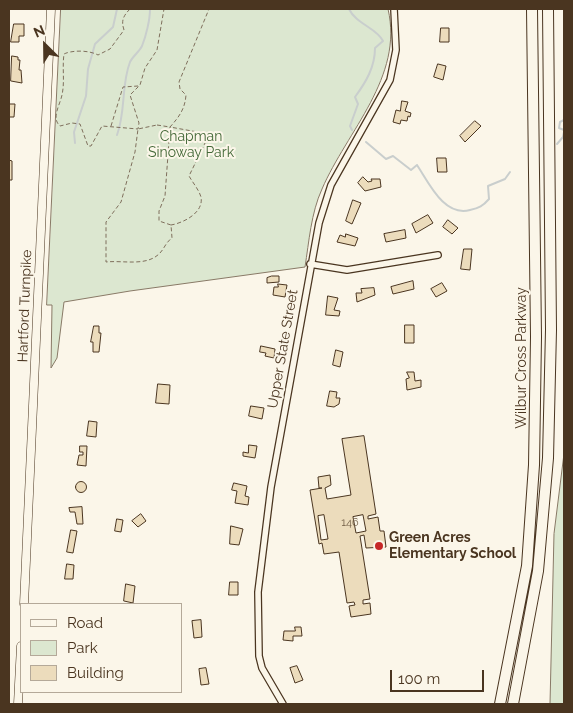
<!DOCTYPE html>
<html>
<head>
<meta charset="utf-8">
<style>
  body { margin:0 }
  #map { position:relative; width:573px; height:713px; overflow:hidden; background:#fbf6e9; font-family:Raleway,sans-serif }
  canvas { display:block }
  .frame { position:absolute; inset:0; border:10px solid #4a3520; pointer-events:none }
  .legend { position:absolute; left:20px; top:603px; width:162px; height:90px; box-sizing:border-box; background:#fbf6e9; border:1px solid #b4a999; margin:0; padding:6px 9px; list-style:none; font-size:15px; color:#4a3520 }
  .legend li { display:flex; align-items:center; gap:10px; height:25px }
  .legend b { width:25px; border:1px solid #b4a999 }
  .north { position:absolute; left:20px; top:20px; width:50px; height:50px; -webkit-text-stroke:4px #fbf6e9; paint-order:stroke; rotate:337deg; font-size:14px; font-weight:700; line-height:20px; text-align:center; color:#4a3520 }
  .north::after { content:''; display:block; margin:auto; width:18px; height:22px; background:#4a3520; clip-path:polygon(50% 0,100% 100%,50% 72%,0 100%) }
  .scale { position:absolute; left:390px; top:670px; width:94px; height:22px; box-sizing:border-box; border:2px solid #4a3520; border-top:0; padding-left:6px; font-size:15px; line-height:18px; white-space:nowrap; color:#4a3520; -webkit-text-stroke:4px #fbf6e9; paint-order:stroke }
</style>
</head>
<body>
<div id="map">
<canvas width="573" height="713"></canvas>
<div class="frame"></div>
<ul class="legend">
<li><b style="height:6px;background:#fbf6e9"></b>Road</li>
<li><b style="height:14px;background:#dce7d0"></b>Park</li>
<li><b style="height:14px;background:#ecdcbc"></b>Building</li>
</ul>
<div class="north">N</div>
<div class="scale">100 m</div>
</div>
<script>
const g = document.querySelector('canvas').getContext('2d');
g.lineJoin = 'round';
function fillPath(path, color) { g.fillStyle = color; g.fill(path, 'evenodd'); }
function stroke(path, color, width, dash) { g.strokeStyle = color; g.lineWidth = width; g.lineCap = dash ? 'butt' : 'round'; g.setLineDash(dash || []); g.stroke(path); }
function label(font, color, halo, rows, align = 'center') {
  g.font = font + ' Raleway,sans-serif'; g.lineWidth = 4; g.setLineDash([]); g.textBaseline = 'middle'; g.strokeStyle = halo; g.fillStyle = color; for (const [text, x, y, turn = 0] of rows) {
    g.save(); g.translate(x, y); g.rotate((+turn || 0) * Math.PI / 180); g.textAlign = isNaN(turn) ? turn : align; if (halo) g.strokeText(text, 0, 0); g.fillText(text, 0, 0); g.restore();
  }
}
const green = new Path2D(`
  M 61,9 L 388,9 C 404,77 347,131 322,189 C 311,213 309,242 305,267 L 130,291 L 64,302 L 57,358 L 51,368 L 52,305 L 47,305 Z
  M 564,454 L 564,704 L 550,704 L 554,534 Z`);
fillPath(green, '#dce7d0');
stroke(green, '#887966', 1);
stroke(new Path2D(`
  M 349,9 C 356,24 377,28 383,41 L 375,48 C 375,67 366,82 355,97 L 358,104 L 350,126 L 352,130
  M 564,120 L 560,122 L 559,128 L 564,130
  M 117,135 C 126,111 121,85 130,62 C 133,56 139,52 142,46 C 146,36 150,20 150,9
  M 366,142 L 386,159 L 393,156 L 411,170 L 417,165 C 429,183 444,217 470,210 C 479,208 483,206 489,199 L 488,186 L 505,179 L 510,172
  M 75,143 L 74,132 L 86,96 L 88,69 L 95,44 L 113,27 L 117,9
  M 557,144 L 563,137 L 564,132`), '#c9cecd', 2);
const building = new Path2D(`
  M 14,24 L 24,24 L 24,36 L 19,36 L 19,42 L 11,42 Z
  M 441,28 L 449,28 L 449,42 L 440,42 Z
  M 12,56 L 18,57 L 18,60 L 20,60 L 19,70 L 21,70 L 22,83 L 11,81 Z
  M 438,64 L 446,66 L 443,80 L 434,77 Z
  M 402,101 L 408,102 L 405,111 L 411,113 L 410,117 L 408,116 L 407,121 L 401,120 L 400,124 L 393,122 L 396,110 L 400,111 Z
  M 9,104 L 15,104 L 14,117 L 9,117 Z
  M 475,121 L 481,126 L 465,142 L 460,136 Z
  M 437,158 L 446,158 L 447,172 L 438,172 Z
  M 9,160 L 12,161 L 12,180 L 9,180 Z
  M 363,177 L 368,182 L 372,181 L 371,179 L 380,179 L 381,187 L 365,191 L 358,183 Z
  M 353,200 L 361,203 L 352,224 L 346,221 Z
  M 428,215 L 433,223 L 416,233 L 412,224 Z
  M 448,220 L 458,228 L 452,234 L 443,227 Z
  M 405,230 L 406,238 L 386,242 L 384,234 Z
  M 346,234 L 358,238 L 355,246 L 337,242 L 340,235 L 345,237 Z
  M 464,249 L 472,249 L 470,270 L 461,269 Z
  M 272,276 L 279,276 L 279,282 L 267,283 L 267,278 Z
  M 413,281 L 414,289 L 393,294 L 391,287 Z
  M 442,283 L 447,291 L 436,297 L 431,289 Z
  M 278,284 L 287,285 L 285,297 L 273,295 L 274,287 L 278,287 Z
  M 374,288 L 375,295 L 357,302 L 356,293 L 362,293 L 361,289 Z
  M 328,296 L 338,298 L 334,310 L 340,311 L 339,316 L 326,315 Z
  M 405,325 L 414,325 L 414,343 L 405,343 Z
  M 94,326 L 99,326 L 99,333 L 101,333 L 99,352 L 93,352 L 93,342 L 91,342 Z
  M 261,346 L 275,349 L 274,358 L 265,356 L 266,353 L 260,352 Z
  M 336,350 L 343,352 L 340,367 L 333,365 Z
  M 407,372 L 414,372 L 415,381 L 421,380 L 421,387 L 407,390 L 406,379 L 409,378 Z
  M 158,384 L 170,385 L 169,404 L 156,403 Z
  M 330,391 L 337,392 L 336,398 L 340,398 L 339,404 L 334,407 L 327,406 Z
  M 251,406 L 264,408 L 262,419 L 249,416 Z
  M 89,421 L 97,422 L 96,437 L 87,436 Z
  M 364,436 L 376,514 L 368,516 L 368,519 L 378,517 L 380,531 L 384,531 L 386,547 L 366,548 L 364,535 L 360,536 L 370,599 L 363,600 L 363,604 L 370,603 L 371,614 L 351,617 L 349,606 L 355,605 L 354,602 L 347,603 L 339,552 L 324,554 L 322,543 L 319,544 L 310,490 L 322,488 L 319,488 L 318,477 L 330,475 L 331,485 L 325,488 L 327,499 L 351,495 L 342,439 ZM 324,515 L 328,539 L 321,540 L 318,516 ZM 363,515 L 366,531 L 356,533 L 353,517 Z
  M 249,445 L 257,446 L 255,458 L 243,456 L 243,452 L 248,453 Z
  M 80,446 L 87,446 L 86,466 L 77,465 L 79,455 L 83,455 L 83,452 L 80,452 Z
  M75.5 487a5.5 5.5 0 1 1 11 0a5.5 5.5 0 1 1-11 0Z
  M 234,483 L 247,486 L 245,496 L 249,497 L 248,505 L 235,503 L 237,491 L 232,490 Z
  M 82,507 L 83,524 L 77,524 L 75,512 L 70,512 L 69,508 Z
  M 141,514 L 146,521 L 138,527 L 132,521 Z
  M 117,519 L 123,520 L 121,532 L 115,531 Z
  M 231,526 L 243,529 L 239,545 L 230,544 Z
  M 71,530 L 77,531 L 73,553 L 67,552 Z
  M 67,564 L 74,565 L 73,579 L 65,579 Z
  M 230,582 L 238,582 L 238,595 L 229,595 Z
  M 126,584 L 135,586 L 133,603 L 124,601 Z
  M 201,620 L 202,637 L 194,638 L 192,621 Z
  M 295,627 L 301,627 L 302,636 L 293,636 L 293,641 L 283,640 L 284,631 L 295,631 Z
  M 297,666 L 303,680 L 295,683 L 290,668 Z
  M 206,668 L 209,684 L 201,685 L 199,669 Z`);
fillPath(building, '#ecdcbc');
stroke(building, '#4a3520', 1);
const minor = new Path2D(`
  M 310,264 L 347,270 L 438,255
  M 283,704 L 262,668 L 259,656 L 258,592 L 271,487 L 319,223 L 331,185 L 390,80 L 396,50 L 394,9`);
const secondary = new Path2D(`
  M 24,604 L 51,9
  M 18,704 L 21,646`);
const motorway = new Path2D(`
  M 500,704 L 527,566 L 534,465 L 536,337 L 532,9
  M 513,704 L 538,571 L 548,458 L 551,330 L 548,9`);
stroke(minor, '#4a3520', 8);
stroke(secondary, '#4a3520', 9);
stroke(motorway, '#4a3520', 12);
stroke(new Path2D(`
  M 130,9 C 123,16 121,21 124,30 L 110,49 L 98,55 C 89,50 72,50 64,54 C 62,68 65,81 62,95 C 60,105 51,118 60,126 L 72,123 L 80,124 L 88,146 L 91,146 L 102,126 L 138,129 L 139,123 L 130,95 L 140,85 L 145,68 L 157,50 L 164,9
  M 157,125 L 170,127 L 165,196 L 159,211 L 159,221 L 171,225 L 172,238 C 166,242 164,249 160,253 C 147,267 123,260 106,262 L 106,222 L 121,202 L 135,152 L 138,129 Z
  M 111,126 L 123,87 L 138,86
  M 171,225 C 183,223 204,213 201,197 C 199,190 193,183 189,176 L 206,141 L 214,135 L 170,127 C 179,117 185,109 186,95 L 180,89 L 179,82 L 209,9`), '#7f6f5c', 1, [4, 2.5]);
stroke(minor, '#fbf6e9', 5.5);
stroke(secondary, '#fbf6e9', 8);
stroke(motorway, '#fbf6e9', 10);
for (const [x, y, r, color] of [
  [379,546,5,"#c62828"]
]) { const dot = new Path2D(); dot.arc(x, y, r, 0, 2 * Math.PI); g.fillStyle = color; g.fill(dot); stroke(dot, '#fbf6e9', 2); }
label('11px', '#725f47', null, [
  ["146",350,523]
]);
label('14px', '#436837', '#fbf6e9', [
  ["Chapman",191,137],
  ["Sinoway Park",191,153]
]);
label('14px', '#4a3520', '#fbf6e9', [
  ["Hartford Turnpike",25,306,-88],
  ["Upper State Street",283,349,-80],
  ["Wilbur Cross Parkway",522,358,-90]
]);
label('bold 14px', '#4a3520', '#fbf6e9', [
  ["Green Acres",389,538],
  ["Elementary School",389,554]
], 'left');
</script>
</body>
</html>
